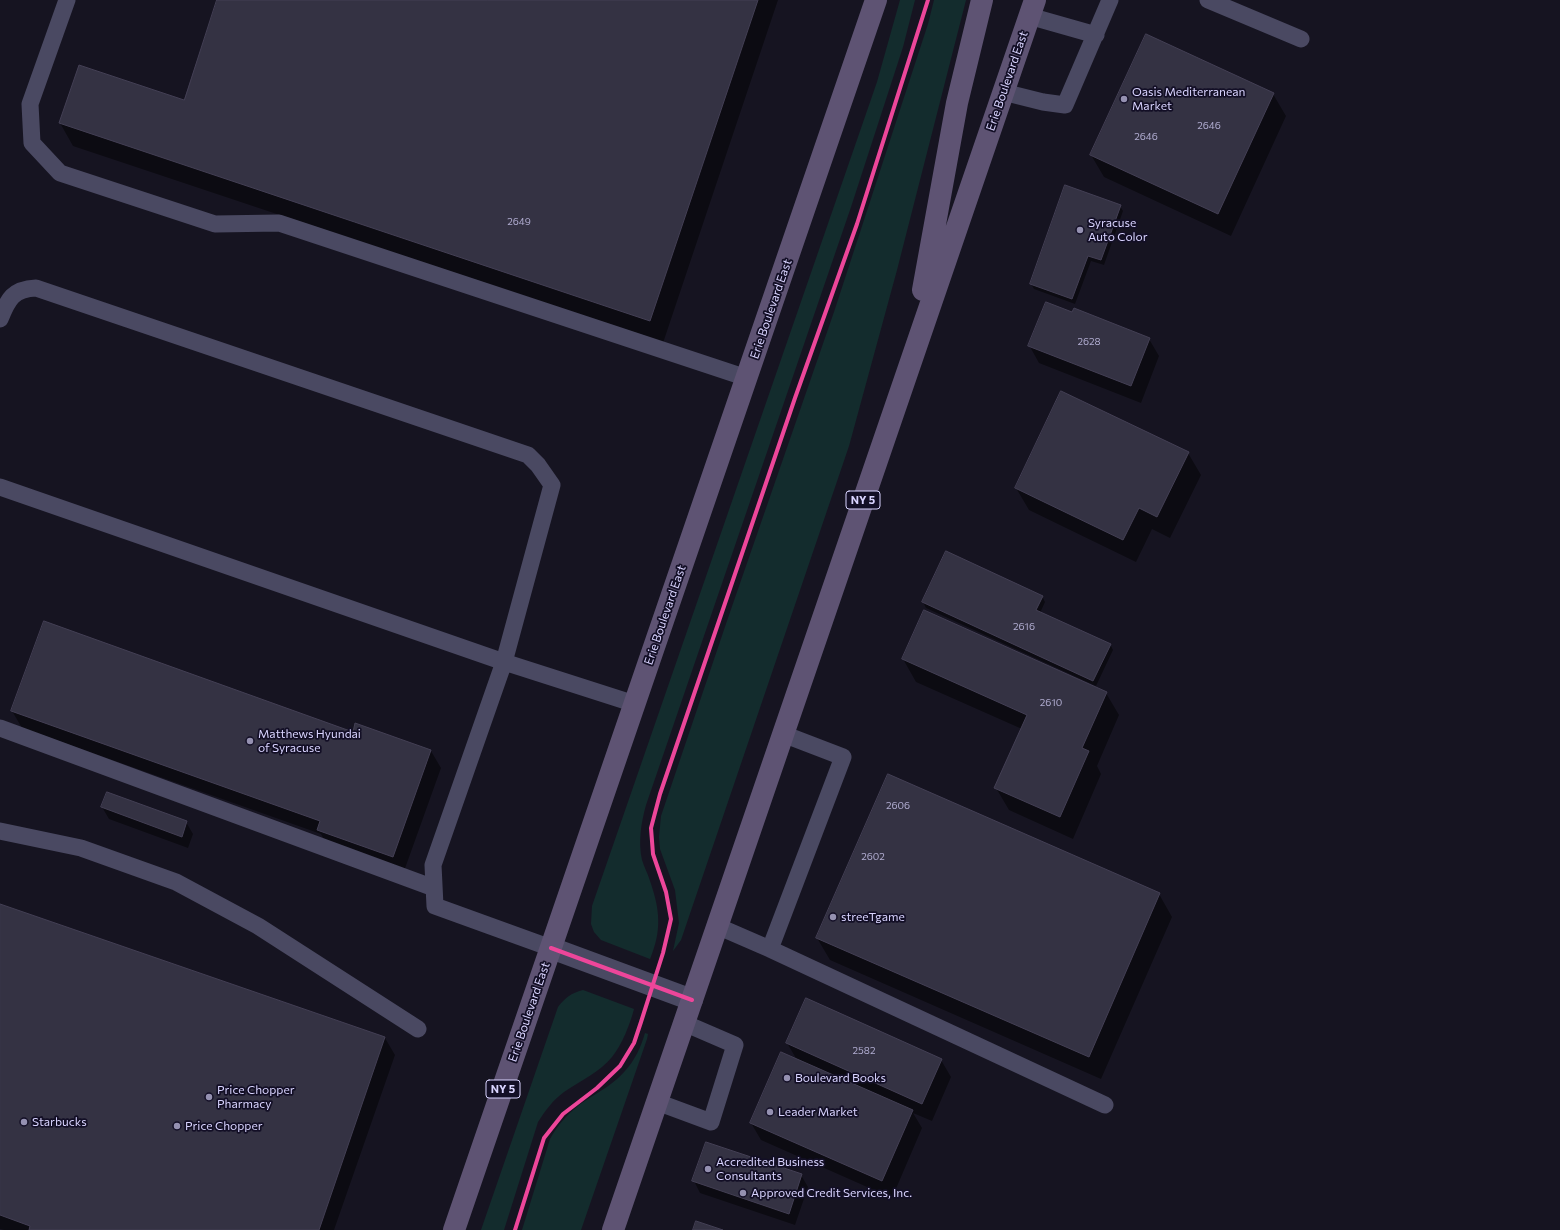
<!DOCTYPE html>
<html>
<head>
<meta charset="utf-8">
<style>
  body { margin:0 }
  canvas { display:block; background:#161421 }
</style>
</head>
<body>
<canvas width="1560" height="1230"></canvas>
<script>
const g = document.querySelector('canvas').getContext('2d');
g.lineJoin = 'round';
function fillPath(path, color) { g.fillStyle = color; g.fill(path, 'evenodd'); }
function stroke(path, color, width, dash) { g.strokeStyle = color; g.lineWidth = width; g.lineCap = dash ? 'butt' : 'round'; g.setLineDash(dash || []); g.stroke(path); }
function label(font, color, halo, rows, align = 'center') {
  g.font = font + ' Commissioner,sans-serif'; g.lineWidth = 3.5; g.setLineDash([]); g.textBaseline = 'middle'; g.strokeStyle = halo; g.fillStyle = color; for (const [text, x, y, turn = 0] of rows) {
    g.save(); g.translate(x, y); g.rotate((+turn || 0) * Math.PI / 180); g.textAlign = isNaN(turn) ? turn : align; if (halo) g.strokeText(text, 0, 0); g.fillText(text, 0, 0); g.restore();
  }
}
fillPath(new Path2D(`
  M 900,0 L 915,0 L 903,47 L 851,207 L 646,805 C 641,823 638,842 642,860 C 644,867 648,874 650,881 C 660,910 662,930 650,959 L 601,940 L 594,932 L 591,924 L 592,906 L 877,82 Z
  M 934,0 L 966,0 L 897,270 L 849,446 L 681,940 L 673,951 L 679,923 L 675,890 L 660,849 L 659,837 L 661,816 L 728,618 L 834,312 L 928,24 Z
  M 583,990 L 634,1009 C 630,1024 622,1045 612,1057 C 600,1072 580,1081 564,1092 C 553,1100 545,1111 538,1122 L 504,1230 L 481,1230 L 558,1007 C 565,998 571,993 583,990 Z
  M 645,1033 L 648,1034 L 647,1039 L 581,1230 L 522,1230 L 550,1139 C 558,1124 571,1110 585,1101 C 600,1091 614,1084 625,1071 C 635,1060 641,1047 645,1033 Z`), '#132c2d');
fillPath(new Path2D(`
  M 218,0 L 778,0 L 663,343 L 73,146 L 60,123 L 184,101 Z
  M 1273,94 L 1286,116 L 1231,236 L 1104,177 L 1091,155 Z
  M 1120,206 L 1123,211 L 1104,265 L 1091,261 L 1075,304 L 1034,289 L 1031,284 Z
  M 1072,313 L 1149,339 L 1159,356 L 1141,403 L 1039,363 L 1029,345 Z
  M 1188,453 L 1201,475 L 1170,538 L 1152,529 L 1136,562 L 1029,510 L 1016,488 Z
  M 1042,596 L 1045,602 L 1040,613 L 1110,644 L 1113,650 L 1096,686 L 926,608 L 923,602 Z
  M 903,659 L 1106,693 L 1119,715 L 1097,766 L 1101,774 L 1073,839 L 1009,810 L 996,788 L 1022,729 L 916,682 Z
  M 12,711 L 353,733 L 431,751 L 441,768 L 403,874 L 328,847 L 321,834 L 22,728 Z
  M 102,807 L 186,822 L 193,834 L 188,848 L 109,819 Z
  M 1159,894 L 1172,917 L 1101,1079 L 830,960 L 817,938 Z
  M 0,905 L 385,1038 L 395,1055 L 334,1230 L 4,1230 L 0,1229 Z
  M 787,1043 L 941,1060 L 951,1077 L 932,1121 L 913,1113 L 922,1128 L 892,1198 L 761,1140 L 751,1123 L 797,1060 Z
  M 801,1175 L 808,1187 L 795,1225 L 700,1193 L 694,1181 Z`), '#0007');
const building = new Path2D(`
  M 217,0 L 758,0 L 650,321 L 59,123 L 79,65 L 184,100 Z
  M 1146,34 L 1274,93 L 1218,214 L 1090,155 Z
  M 1065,185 L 1121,205 L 1101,260 L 1088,256 L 1072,299 L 1030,284 Z
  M 1046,302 L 1072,312 L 1074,308 L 1150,338 L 1131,386 L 1028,346 Z
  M 1061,391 L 1189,452 L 1157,517 L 1139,508 L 1123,540 L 1015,488 Z
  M 946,551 L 1043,596 L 1036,610 L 1111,644 L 1093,681 L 922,602 Z
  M 924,610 L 1107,692 L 1082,748 L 1089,751 L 1060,817 L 994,788 L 1027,715 L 902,659 Z
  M 44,621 L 353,732 L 355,723 L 431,750 L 393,857 L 317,830 L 320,821 L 11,711 Z
  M 888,774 L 1160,893 L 1089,1057 L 816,938 Z
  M 107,792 L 187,821 L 182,837 L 101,807 Z
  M 0,904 L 385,1037 L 319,1230 L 29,1230 L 30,1226 L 0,1215 Z
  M 806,998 L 942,1059 L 922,1104 L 786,1043 Z
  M 781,1052 L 913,1110 L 882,1181 L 750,1123 Z
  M 706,1142 L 802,1174 L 789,1214 L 692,1181 Z
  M 696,1221 L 723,1230 L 693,1230 Z`);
fillPath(building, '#343243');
stroke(building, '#433f54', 1);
stroke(new Path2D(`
  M 67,0 L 30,104 L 32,143 L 60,173 L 215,224 L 279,223 L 747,378
  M 1208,0 L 1301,39
  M 1029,16 L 1096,35
  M 1003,92 L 1043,102 L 1065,105 L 1110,0
  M 0,319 C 8,299 13,289 36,288 L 528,455 L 538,465 L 552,485 L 504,662 L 0,487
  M 0,728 L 434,888
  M 0,831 L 81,848 L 176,882 L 258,926 L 418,1029
  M 717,926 L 770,949 L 1105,1105
  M 551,948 L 435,906 L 433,865 L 504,662 L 635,704
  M 770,949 L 843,757 L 783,734
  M 657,1102 L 711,1122 L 735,1045 L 684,1023`), '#4a4962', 17);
stroke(new Path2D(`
  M 551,948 L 692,1000`), '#4a4962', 22);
stroke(new Path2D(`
  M 923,290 L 957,103 L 982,0
  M 454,1230 L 876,0
  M 613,1230 L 1035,0`), '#5e5373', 22);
stroke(new Path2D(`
  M 551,948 L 692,1000
  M 515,1230 L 544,1138 L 563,1114 L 597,1088 L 620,1066 L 634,1043 L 641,1022 L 663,953 L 671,919 L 666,892 L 653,854 L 651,828 L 660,794 L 795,398 L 857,224 L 928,0`), '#ed469a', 4);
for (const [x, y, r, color] of [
  [1124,99,4,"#9591b1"],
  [1080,230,4,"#9591b1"],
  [250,741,4,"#9591b1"],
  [833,917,4,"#9591b1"],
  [787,1078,4,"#9591b1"],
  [209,1097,4,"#9591b1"],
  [770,1112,4,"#9591b1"],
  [24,1122,4,"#9591b1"],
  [177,1126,4,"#9591b1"],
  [708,1169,4,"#9591b1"],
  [743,1193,4,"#9591b1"]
]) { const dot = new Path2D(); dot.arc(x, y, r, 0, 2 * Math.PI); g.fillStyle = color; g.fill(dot); stroke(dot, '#130f26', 1.5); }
label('10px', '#b0acd0', null, [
  ["2646",1209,126],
  ["2646",1146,137],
  ["2649",519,222],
  ["2628",1089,342],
  ["2616",1024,627],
  ["2610",1051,703],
  ["2606",898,806],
  ["2602",873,857],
  ["2582",864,1051]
]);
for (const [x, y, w] of [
  [863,500,34],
  [503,1089,34]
]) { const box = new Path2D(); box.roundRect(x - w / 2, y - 9, w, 18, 3); g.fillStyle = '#130f26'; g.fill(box); stroke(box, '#d9d4ff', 1); }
label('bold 11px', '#d9d4ff', null, [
  ["NY 5",863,500],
  ["NY 5",503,1089]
]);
label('12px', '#d9d4ff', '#130f26', [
  ["Erie Boulevard East",1007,81,-71],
  ["Erie Boulevard East",771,309,-71],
  ["Erie Boulevard East",665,615,-71],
  ["Erie Boulevard East",529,1012,-71]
]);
label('12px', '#d9d4ff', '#130f26', [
  ["Oasis Mediterranean",1132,92],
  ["Market",1132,106],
  ["Syracuse",1088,223],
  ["Auto Color",1088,237],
  ["Matthews Hyundai",258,734],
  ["of Syracuse",258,748],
  ["streeTgame",841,917],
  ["Boulevard Books",795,1078],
  ["Price Chopper",217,1090],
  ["Pharmacy",217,1104],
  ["Leader Market",778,1112],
  ["Starbucks",32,1122],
  ["Price Chopper",185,1126],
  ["Accredited Business",716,1162],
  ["Consultants",716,1176],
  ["Approved Credit Services, Inc.",751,1193]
], 'left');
</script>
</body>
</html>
